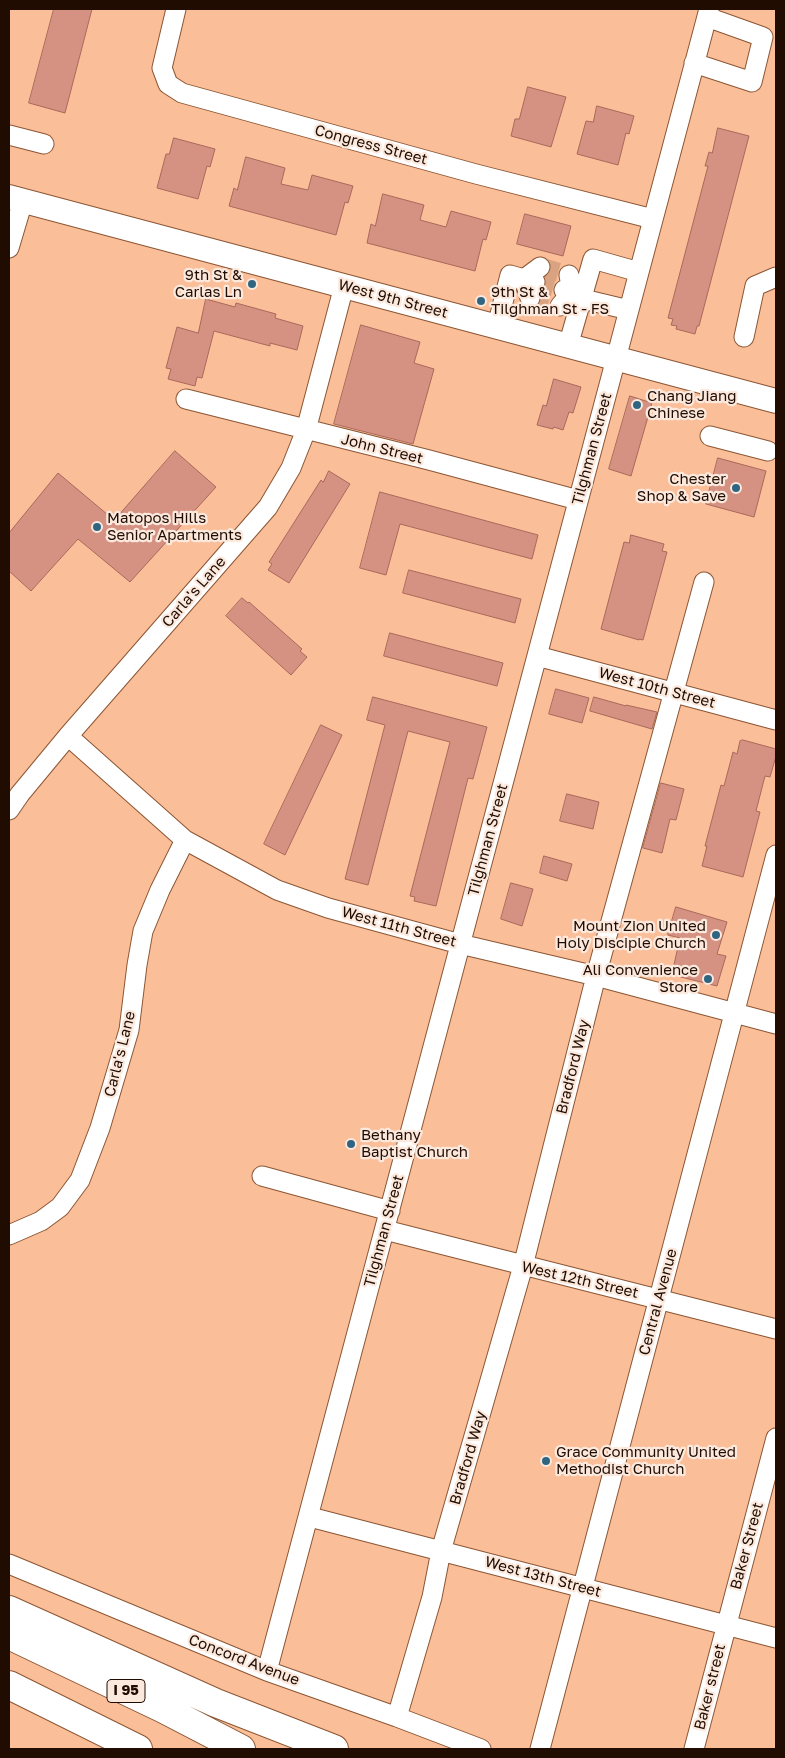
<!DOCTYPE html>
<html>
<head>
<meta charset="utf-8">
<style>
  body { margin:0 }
  #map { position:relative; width:785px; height:1758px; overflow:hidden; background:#fabe98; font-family:"Golos Text",sans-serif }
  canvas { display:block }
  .frame { position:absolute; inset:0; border:10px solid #210c01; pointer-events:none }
</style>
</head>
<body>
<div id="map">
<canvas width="785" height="1758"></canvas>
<div class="frame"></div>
</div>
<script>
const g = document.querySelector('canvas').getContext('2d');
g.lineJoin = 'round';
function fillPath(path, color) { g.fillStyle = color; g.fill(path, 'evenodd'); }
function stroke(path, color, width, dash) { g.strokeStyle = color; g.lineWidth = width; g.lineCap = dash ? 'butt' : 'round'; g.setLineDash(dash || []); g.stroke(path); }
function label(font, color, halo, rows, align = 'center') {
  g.font = font + ' "Golos Text",sans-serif'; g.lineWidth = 4.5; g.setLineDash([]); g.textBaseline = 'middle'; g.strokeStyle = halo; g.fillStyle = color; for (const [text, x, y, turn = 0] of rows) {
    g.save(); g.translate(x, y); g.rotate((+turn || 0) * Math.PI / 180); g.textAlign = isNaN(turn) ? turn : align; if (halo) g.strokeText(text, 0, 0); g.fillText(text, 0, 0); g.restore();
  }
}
const building = new Path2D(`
  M 54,9 L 92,9 L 65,113 L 29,103 Z
  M 528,87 L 566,97 L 551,147 L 511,136 L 515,119 L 519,119 Z
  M 597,106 L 634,116 L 629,134 L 626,133 L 618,165 L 577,154 L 586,121 L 593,122 Z
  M 718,128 L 749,136 L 699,326 L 697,326 L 695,334 L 676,329 L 677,326 L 671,325 L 673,319 L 668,318 L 708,166 L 705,166 L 709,152 L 712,153 Z
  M 174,138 L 215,149 L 210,167 L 207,166 L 198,199 L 157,188 L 166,154 L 169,154 Z
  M 246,157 L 285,168 L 281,184 L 308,190 L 312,175 L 353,186 L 348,203 L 345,202 L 336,235 L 229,206 L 234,188 L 237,190 Z
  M 383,194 L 424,205 L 420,220 L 446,227 L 451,211 L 491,222 L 486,240 L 483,239 L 475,271 L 367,243 L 371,224 L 375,226 Z
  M 525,214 L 571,226 L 563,256 L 517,244 Z
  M 206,299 L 235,307 L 236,303 L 276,314 L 275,318 L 303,326 L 297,350 L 270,343 L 270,346 L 214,331 L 202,378 L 197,377 L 195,386 L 168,379 L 171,369 L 166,368 L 177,327 L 198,333 Z
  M 361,325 L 420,342 L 414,363 L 434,369 L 413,444 L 334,424 Z
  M 554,379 L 581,387 L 573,413 L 569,412 L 563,430 L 554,427 L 553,429 L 537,425 L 543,405 L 546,406 Z
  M 630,396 L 652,403 L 631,476 L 609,469 Z
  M 175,451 L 216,487 L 130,582 L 78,539 L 31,591 L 9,571 L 9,533 L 58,473 L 114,520 Z
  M 718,458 L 766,471 L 754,517 L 706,504 Z
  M 329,471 L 350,484 L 289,583 L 268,570 L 272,564 L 269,562 L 321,480 L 323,482 Z
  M 380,492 L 538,535 L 532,559 L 400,524 L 386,575 L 360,568 Z
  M 631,535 L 664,544 L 662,551 L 667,552 L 643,640 L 639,639 L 639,640 L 601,629 L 624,542 L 629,543 Z
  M 409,570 L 521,599 L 515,623 L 403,593 Z
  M 242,598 L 248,603 L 249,602 L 302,649 L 300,651 L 307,657 L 291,675 L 226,616 Z
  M 390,633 L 503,663 L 497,686 L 384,656 Z
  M 556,689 L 589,698 L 582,723 L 549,714 Z
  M 373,697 L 487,727 L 473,779 L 468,778 L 436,906 L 414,901 L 415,897 L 410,896 L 450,742 L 408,731 L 368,885 L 345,879 L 385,725 L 367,720 Z
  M 594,697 L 626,706 L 626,705 L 657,712 L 652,729 L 590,711 Z
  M 321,725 L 342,735 L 285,855 L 264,844 Z
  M 743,740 L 776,749 L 776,756 L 770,777 L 765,776 L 756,811 L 760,812 L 743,877 L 702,866 L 707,846 L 705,846 L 721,785 L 724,786 L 733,752 L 737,754 L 740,741 Z
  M 661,783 L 684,789 L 676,820 L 670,819 L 662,853 L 643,848 Z
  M 567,794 L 599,802 L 593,829 L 560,821 Z
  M 544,856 L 572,864 L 567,881 L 540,873 Z
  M 511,883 L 533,889 L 522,926 L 501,919 Z
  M 676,907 L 727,922 L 717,954 L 726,956 L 717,986 L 677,976 L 679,970 L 673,969 L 680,938 L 668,935 Z`);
fillPath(building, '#d59182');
stroke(building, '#a9695b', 1);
stroke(new Path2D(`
  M 540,267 L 569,275
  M 535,282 L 564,290
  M 530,298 L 560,306`), '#d9a381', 19, [19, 9]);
const minor = new Path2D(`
  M 176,9 L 162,68 L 168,84 L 182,93 L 476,174 L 653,219
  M 694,63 L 752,82 L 763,37 L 707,17
  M 9,135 L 44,144
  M 9,248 L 23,201
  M 564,290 L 572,292 L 569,275
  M 530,298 L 524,279 L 535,282
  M 560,306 L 572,292 L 583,299 L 629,310
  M 497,326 L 510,275 L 524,279 L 540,267
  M 744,337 L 755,286 L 776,277
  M 568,346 L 593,259 L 639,272
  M 186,399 L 429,460 L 578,500
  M 710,436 L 768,451
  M 537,656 L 776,720
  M 68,736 L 185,840 L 277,890 L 328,908 L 460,944 L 596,976 L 776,1024
  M 9,810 L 20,794 L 68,736 L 268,507 L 291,468 L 306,430 L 344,286
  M 262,1176 L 390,1211
  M 385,1230 C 515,1264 646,1295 776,1329
  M 9,1235 L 41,1221 L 60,1207 L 80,1180 L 100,1128 L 129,1030 L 137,965 L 143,931 L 160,890 L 185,840
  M 310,1517 L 776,1638
  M 9,1564 L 267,1671 L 397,1717 L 481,1749
  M 267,1671 L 709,9
  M 397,1717 L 432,1597 L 441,1551 L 523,1266 L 596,976 L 704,582
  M 540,1749 L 776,855
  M 694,1749 L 776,1438`);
const major = new Path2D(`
  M 9,197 L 776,401`);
const highway = new Path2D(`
  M 9,1610 L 216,1703 L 334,1749
  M 9,1635 L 162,1708 L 241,1749
  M 9,1685 L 138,1749`);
stroke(minor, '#8c5634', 21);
stroke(major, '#8c5634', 26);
stroke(highway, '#8c5634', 30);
stroke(minor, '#fff', 19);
stroke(major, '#fff', 24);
stroke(highway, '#fff', 28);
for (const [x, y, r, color] of [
  [252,284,5,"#2f6581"],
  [481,301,5,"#2f6581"],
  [637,405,5,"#2f6581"],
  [736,488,5,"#2f6581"],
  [97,527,5,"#2f6581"],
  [716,935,5,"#2f6581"],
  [708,979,5,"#2f6581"],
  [351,1144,5,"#2f6581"],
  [546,1461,5,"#2f6581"]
]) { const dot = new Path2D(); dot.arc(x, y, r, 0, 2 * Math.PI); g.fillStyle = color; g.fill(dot); stroke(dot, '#fce9de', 2); }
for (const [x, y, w] of [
  [126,1691,38]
]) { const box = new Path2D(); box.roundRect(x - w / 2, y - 11.5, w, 23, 4); g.fillStyle = '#fce9de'; g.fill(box); stroke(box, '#210c01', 1); }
label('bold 14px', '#210c01', null, [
  ["I 95",126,1691]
]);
label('15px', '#210c01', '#fce9de', [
  ["Congress Street",371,145,15],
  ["West 9th Street",393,299,15],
  ["John Street",382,449,14],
  ["Tilghman Street",592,449,-75],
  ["Carla's Lane",194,592,-49],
  ["West 10th Street",657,688,15],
  ["Tilghman Street",488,840,-75],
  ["West 11th Street",399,927,15],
  ["Carla's Lane",120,1054,-76],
  ["Bradford Way",573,1067,-76],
  ["Tilghman Street",384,1231,-75],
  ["West 12th Street",580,1280,13],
  ["Central Avenue",658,1302,-75],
  ["Bradford Way",468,1458,-74],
  ["Baker Street",747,1546,-75],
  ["West 13th Street",543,1577,15],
  ["Concord Avenue",244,1660,21],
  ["Baker street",710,1687,-76]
]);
label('15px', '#210c01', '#fce9de', [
  ["9th St &",242,275,"right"],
  ["Carlas Ln",242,292,"right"],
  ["9th St &",491,292],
  ["Tilghman St - FS",491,309],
  ["Chang Jiang",647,396],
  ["Chinese",647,413],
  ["Chester",726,479,"right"],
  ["Shop & Save",726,496,"right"],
  ["Matopos Hills",107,518],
  ["Senior Apartments",107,535],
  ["Mount Zion United",706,926,"right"],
  ["Holy Disciple Church",706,943,"right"],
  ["Ali Convenience",698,970,"right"],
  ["Store",698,987,"right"],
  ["Bethany",361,1135],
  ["Baptist Church",361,1152],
  ["Grace Community United",556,1452],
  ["Methodist Church",556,1469]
], 'left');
</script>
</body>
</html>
